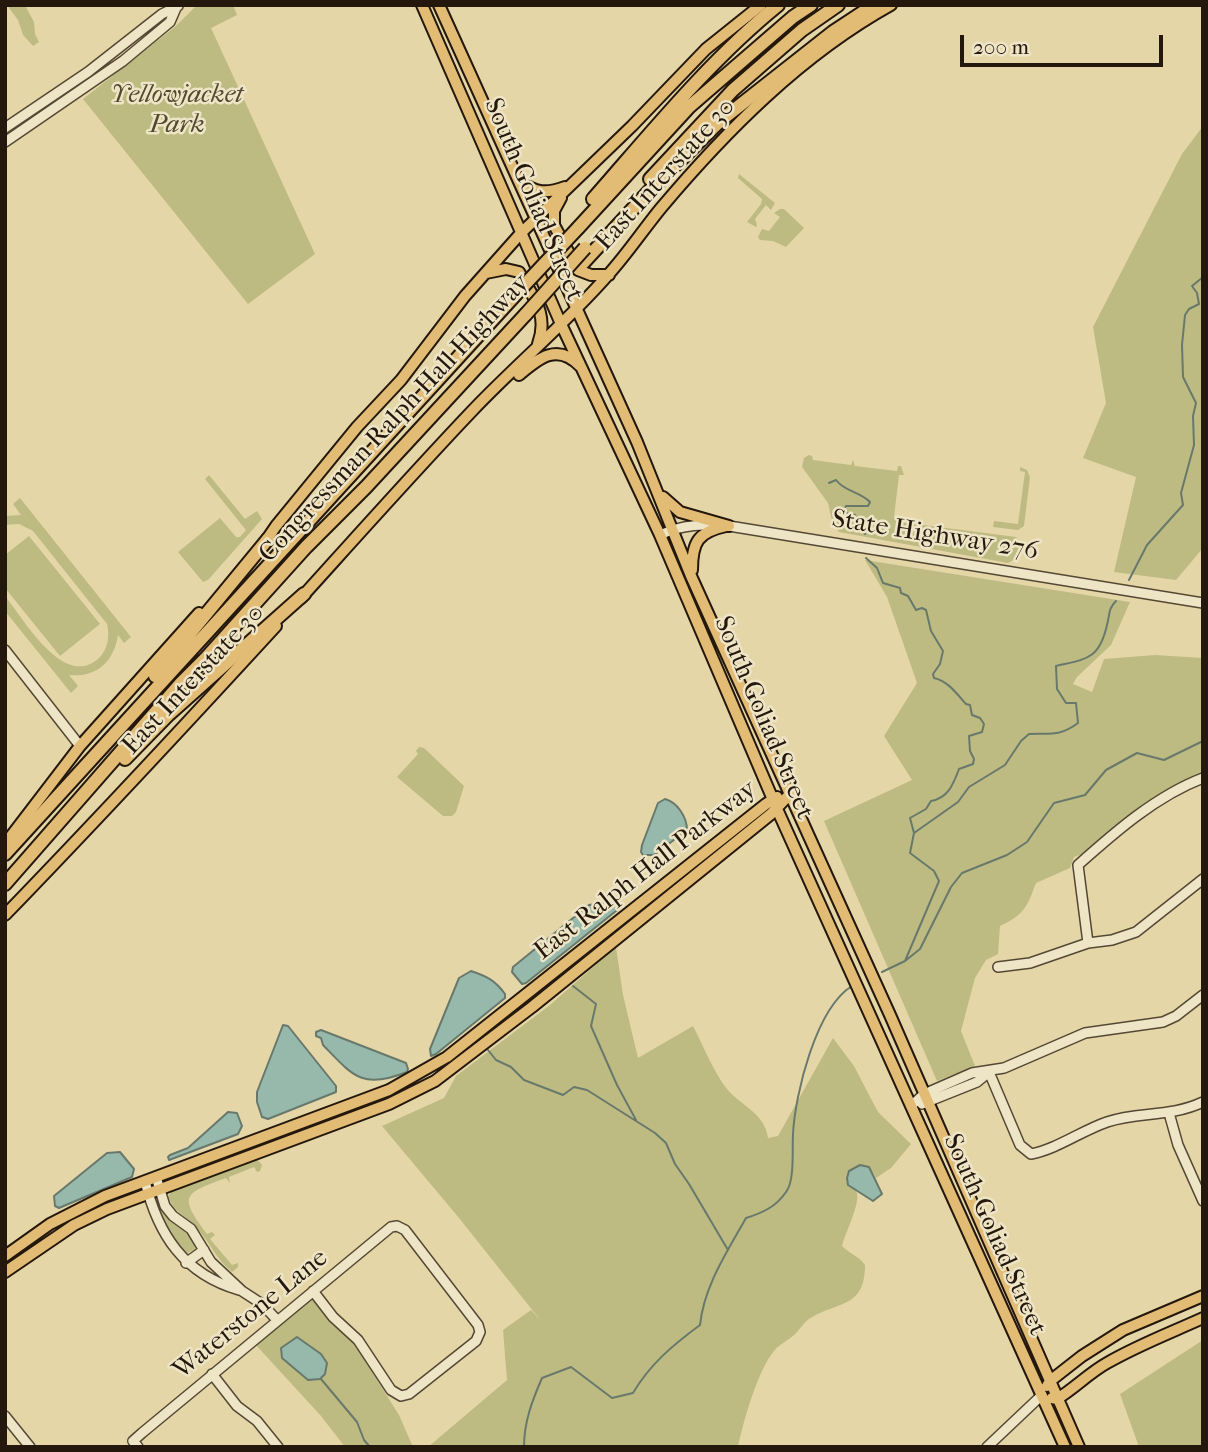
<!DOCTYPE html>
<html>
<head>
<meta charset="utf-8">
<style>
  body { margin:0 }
  #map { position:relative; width:1208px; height:1452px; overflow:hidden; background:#e5d6a8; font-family:"IM FELL French Canon",serif }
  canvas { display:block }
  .frame { position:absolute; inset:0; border:7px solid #24180d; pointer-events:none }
  .scale { position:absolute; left:960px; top:35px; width:203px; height:32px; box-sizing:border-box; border:4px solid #24180d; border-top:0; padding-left:9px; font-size:21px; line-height:24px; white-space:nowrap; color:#24180d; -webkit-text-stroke:5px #eee4c6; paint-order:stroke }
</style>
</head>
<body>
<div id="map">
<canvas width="1208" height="1452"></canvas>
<div class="frame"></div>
<div class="scale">200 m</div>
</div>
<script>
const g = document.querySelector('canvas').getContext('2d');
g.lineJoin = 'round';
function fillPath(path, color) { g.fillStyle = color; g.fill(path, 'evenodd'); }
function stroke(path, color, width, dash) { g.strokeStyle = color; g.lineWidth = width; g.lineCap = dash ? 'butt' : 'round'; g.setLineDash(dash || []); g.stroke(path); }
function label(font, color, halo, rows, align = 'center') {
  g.font = font + ' "IM FELL French Canon",serif'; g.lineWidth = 5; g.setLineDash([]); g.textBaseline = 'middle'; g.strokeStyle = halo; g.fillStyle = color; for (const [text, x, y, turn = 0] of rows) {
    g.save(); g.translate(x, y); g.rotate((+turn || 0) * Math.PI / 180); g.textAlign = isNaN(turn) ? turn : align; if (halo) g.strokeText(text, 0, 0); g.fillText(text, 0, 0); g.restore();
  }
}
fillPath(new Path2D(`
  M 7,5 L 25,5 L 34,22 L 35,34 L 39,42 L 33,46 L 23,35 L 18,20 Z
  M 197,5 L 233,5 L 237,15 L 211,28 L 315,254 L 248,304 L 83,99 L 176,26 Z
  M 1203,126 L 1203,548 L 1176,580 L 1114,572 L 1136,477 L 1083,458 L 1106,403 L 1093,327 L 1182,154 Z
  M 739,174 L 775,203 L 771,210 L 766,205 L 755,219 L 757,225 L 756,227 L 747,222 L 761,204 L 762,199 L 738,178 Z
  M 780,209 L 784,209 L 804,228 L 786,247 L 773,241 L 760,240 L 758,237 L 762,229 L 769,231 L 780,217 L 774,213 Z
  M 809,455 L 812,456 L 813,460 L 851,465 L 853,460 L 855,466 L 897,471 L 898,466 L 901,466 L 904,475 L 899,475 L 894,517 L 899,519 L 900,522 L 1016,537 L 1020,542 L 1017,558 L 1008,563 L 839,532 L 833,525 L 828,503 L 802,467 L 804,458 Z
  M 1020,467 L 1027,470 L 1030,477 L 1024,526 L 1018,530 L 993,527 L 994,521 L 1018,524 L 1025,472 L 1020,471 Z
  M 209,475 L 245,519 L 257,511 L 262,519 L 208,580 L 203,582 L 178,552 L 220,518 L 236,537 L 240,537 L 246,530 L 205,479 Z
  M 20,498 L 131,637 L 124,643 L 118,635 C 114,662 96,678 69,675 L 78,686 L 71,693 L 5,611 L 5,596 C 24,619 63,689 98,659 C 108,650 110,636 107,624 L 33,531 L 19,524 L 5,525 L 5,516 L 21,515 L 13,504 Z
  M 29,536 L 100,624 L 60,656 L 5,588 L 5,555 Z
  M 865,560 L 1130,602 L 1111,645 L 1077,677 L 1073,684 L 1092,692 L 1104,659 L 1155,655 L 1203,658 L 1203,774 C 1156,791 1120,824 1082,854 L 1074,857 L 1070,868 L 1036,883 C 1027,907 1024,915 1000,926 L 998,954 L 986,960 L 975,978 L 961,1031 L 975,1066 L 937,1081 L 824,821 L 912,780 L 884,736 L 917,683 L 887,597 Z
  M 419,747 L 424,748 L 464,786 L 456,812 L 452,816 L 443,816 L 397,777 L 418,754 L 416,751 Z
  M 616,947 L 623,995 L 638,1058 L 693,1026 C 703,1045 714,1073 727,1089 C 741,1106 765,1113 768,1138 L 778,1136 L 833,1038 L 854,1066 L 878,1112 L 911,1144 L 891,1168 L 876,1178 L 869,1167 L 848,1185 C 851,1187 856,1190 857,1193 C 860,1205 845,1233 842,1246 C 850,1254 859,1256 865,1265 C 865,1309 837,1301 809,1319 C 803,1323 800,1330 794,1335 C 788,1341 779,1344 774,1351 C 758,1370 743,1422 738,1447 L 428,1447 L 507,1380 L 503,1330 L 531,1310 L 541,1321 L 459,1218 L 382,1126 L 444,1098 L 456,1076 L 550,1005 Z
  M 257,1159 L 262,1165 L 260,1171 L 257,1172 L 254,1167 L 229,1177 L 230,1183 L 226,1178 C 182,1194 179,1196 207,1234 L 212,1232 L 215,1235 L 210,1239 L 232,1265 L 238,1263 L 238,1267 L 232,1272 C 216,1259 210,1243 197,1228 C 187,1216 174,1213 168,1196 L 172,1191 Z
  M 155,1198 L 158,1198 C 161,1207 166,1217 173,1223 C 183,1231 194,1235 195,1249 L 186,1254 C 171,1237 160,1220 155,1198 Z
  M 311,1298 L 352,1340 L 399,1415 L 413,1447 L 345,1447 L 321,1416 L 255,1344 Z
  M 1203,1340 L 1203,1447 L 1139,1447 L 1120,1394 Z`), '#bdbb82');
const water = new Path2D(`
  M 665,799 C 677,802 687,817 687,830 L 654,855 L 643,855 L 641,852 L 642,845 L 658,803 Z
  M 617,901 L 621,907 L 526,983 L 522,984 L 512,972 L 513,967 L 589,905 Z
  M 471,971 C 486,976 495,980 505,994 L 505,998 L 436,1054 L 431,1056 L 430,1049 L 459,978 Z
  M 283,1025 L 288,1026 L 336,1086 L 336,1092 L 268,1119 L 262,1117 L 257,1102 L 257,1092 Z
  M 321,1030 L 406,1063 L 408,1069 L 407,1072 C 362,1090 353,1076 323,1045 L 321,1038 L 316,1036 L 316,1032 Z
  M 228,1112 L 237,1113 L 242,1126 L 238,1134 L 169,1160 L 168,1157 L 170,1155 L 188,1148 Z
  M 120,1152 L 134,1169 L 132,1177 L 59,1208 L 55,1206 L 54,1196 L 107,1153 Z
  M 860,1165 L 869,1167 L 882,1194 L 873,1201 L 848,1185 L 847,1178 L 849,1171 Z
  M 297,1337 L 321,1354 L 327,1363 L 325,1374 L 320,1379 L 308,1380 L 282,1358 L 281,1348 Z`);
fillPath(water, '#96b9ac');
stroke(water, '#68796c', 2);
stroke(new Path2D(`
  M 829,483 L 836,480 C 845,492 859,491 870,502 L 868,506 L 846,506 L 844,509 L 845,513 L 855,515 L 858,528 L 865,534
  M 866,558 L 877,568 L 883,583 L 900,588 L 901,593 L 908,596 L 916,610 L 922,608 L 926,610 L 931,631 L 943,651 L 940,664 L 933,674 L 934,678 C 948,681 957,694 966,704 L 970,705 L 972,715 L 980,718 L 984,724 L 982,732 L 969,736 L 970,751 L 974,759 L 973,764 L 959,769 C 953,785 948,798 931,801 L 926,809 L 910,818 L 914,833
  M 1129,580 L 1147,545 L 1183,505 L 1181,493 L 1194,445 L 1193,416 L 1196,403 L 1183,377 L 1182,345 L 1185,315 L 1189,309 L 1199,304 L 1197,293 L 1192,286 L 1203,277
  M 905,961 L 939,881 L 934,871 L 910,853 L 914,833 L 958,802 L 969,787 L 1005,765 L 1021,741 L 1029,734 C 1051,733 1059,737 1078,723 L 1076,703 L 1066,703 L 1057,689 L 1056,666 C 1086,659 1099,660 1107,625 C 1110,614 1108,609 1116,601
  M 882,972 L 905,961 L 920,949 L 951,887 L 962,873 L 1007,855 L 1027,842 L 1054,803 L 1085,795 L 1106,770 L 1137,753 L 1164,760 L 1203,741
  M 573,986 L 596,1004 L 591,1026 L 617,1085 L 636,1120
  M 488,1050 L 496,1060 L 511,1067 L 524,1080 L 563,1095 L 574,1087 L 587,1090 L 655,1133 L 666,1143 L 675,1164 L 689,1184 L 728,1250
  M 321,1379 L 357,1422 L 364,1440 L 370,1447
  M 524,1447 C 524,1422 532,1401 542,1378 L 571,1367 L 612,1398 L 633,1393 C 650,1364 673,1345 700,1325 C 704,1286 727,1252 746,1218 C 762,1213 776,1207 786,1192 C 795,1181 792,1149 793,1134 C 795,1094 816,1008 852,986`), '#68796c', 2);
const minor = new Path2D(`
  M 5,128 L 88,72 L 162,14 L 178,6
  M 5,142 L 123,61 L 170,22 L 176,8
  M 660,535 C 683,524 704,524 729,526 L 1203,603
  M 5,650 L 80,746
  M 1088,943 L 1078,865 C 1115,832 1156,796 1203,778
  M 998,967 L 1030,963 L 1088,943 L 1112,940 L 1136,932 L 1203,879
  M 989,1072 L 1020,1145 L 1031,1154 C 1057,1149 1081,1131 1107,1122 C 1138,1111 1169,1118 1203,1102
  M 922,1104 L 977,1082 L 989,1072
  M 911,1106 L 924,1094 L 972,1073 L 1004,1068 L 1085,1033 L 1163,1022 L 1176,1016 L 1203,995
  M 1169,1113 L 1178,1145 L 1203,1201
  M 156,1177 L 165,1206 L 173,1216 L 191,1229 L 211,1262 L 242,1291 L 262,1304 L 277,1320
  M 145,1181 C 158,1235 184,1274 239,1290
  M 186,1263 L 204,1250
  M 212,1374 L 237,1406 L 257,1421 L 278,1447
  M 5,1416 L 30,1447
  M 138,1447 L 133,1441 L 142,1433 L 391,1227 L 397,1226 L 405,1230 L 478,1325 L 480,1332 L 476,1341 L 409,1394 L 401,1396 L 391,1390 L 358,1340 L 333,1317 L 313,1291
  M 987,1447 L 1042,1395`);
const major = new Path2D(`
  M 422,5 L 561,324 L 660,535 L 777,809 L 1065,1447
  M 439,5 L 637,442 L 691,576 L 890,1015 L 1079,1447
  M 519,181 C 536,193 546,194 565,187
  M 561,198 L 554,211 L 554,225 L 578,270 L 591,275 L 609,275
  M 486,273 L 506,269 L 519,272 C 533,297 549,314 538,344
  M 519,375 C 538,359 557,342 580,366
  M 663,497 L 680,512 L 729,526
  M 263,545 L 276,526 L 357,427 L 401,380 L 465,296 L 521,233 L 632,126 L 706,49 L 761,5
  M 692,570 C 692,542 698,532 726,526
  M 301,598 C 358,535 414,472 473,410 C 517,364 566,323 608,275 C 627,254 643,230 661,208 C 726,131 801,55 891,5
  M 5,844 L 80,746 L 199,613
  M 5,915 C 97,820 187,723 276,626
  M 5,1256 L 50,1224 L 105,1196 L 389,1090 L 447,1057 L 766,804 L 777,797
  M 5,1272 L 74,1225 L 107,1209 L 389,1104 L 435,1081 L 532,1007 L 771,814 L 791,793
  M 1047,1386 L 1050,1381 L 1082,1356 L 1123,1330 L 1203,1296
  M 1052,1398 L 1057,1399 C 1075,1388 1089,1373 1107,1363 C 1138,1345 1170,1333 1203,1318`);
const highway = new Path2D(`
  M 650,179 L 733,90 L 802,30 L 838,5
  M 593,199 C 651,133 709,61 778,5
  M 578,228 L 689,107 L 793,17 L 811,5
  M 583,263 L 654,186 L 720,121 L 833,32 L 874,5
  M 155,676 L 268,539
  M 125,759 L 168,715 L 304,594
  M 5,854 L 516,294
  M 5,884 L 181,683 L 205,659 L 306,547 L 366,487 L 526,314`);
stroke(minor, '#544834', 12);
stroke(major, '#24180d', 14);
stroke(highway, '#24180d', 16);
stroke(minor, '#eee4c6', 9);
stroke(major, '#e2bb74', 10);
stroke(highway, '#e2bb74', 12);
const highwayBridge = new Path2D(`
  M 516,294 L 578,228
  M 526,314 L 585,248`);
stroke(highwayBridge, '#24180d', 16, []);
stroke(highwayBridge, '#e2bb74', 12);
label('italic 26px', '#524930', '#eee4c6', [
  ["Yellowjacket",177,96],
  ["Park",177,126]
]);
label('26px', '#24180d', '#eee4c6', [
  ["East Interstate 30",666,175,-48],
  ["South Goliad Street",533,200,67],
  ["Congressman Ralph Hall Highway",395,419,-47],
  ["State Highway 276",935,536,9],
  ["East Interstate 30",194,680,-47],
  ["South Goliad Street",763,718,67],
  ["East Ralph Hall Parkway",646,871,-38],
  ["South Goliad Street",994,1235,66],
  ["Waterstone Lane",251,1315,-39]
]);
</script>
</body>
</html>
